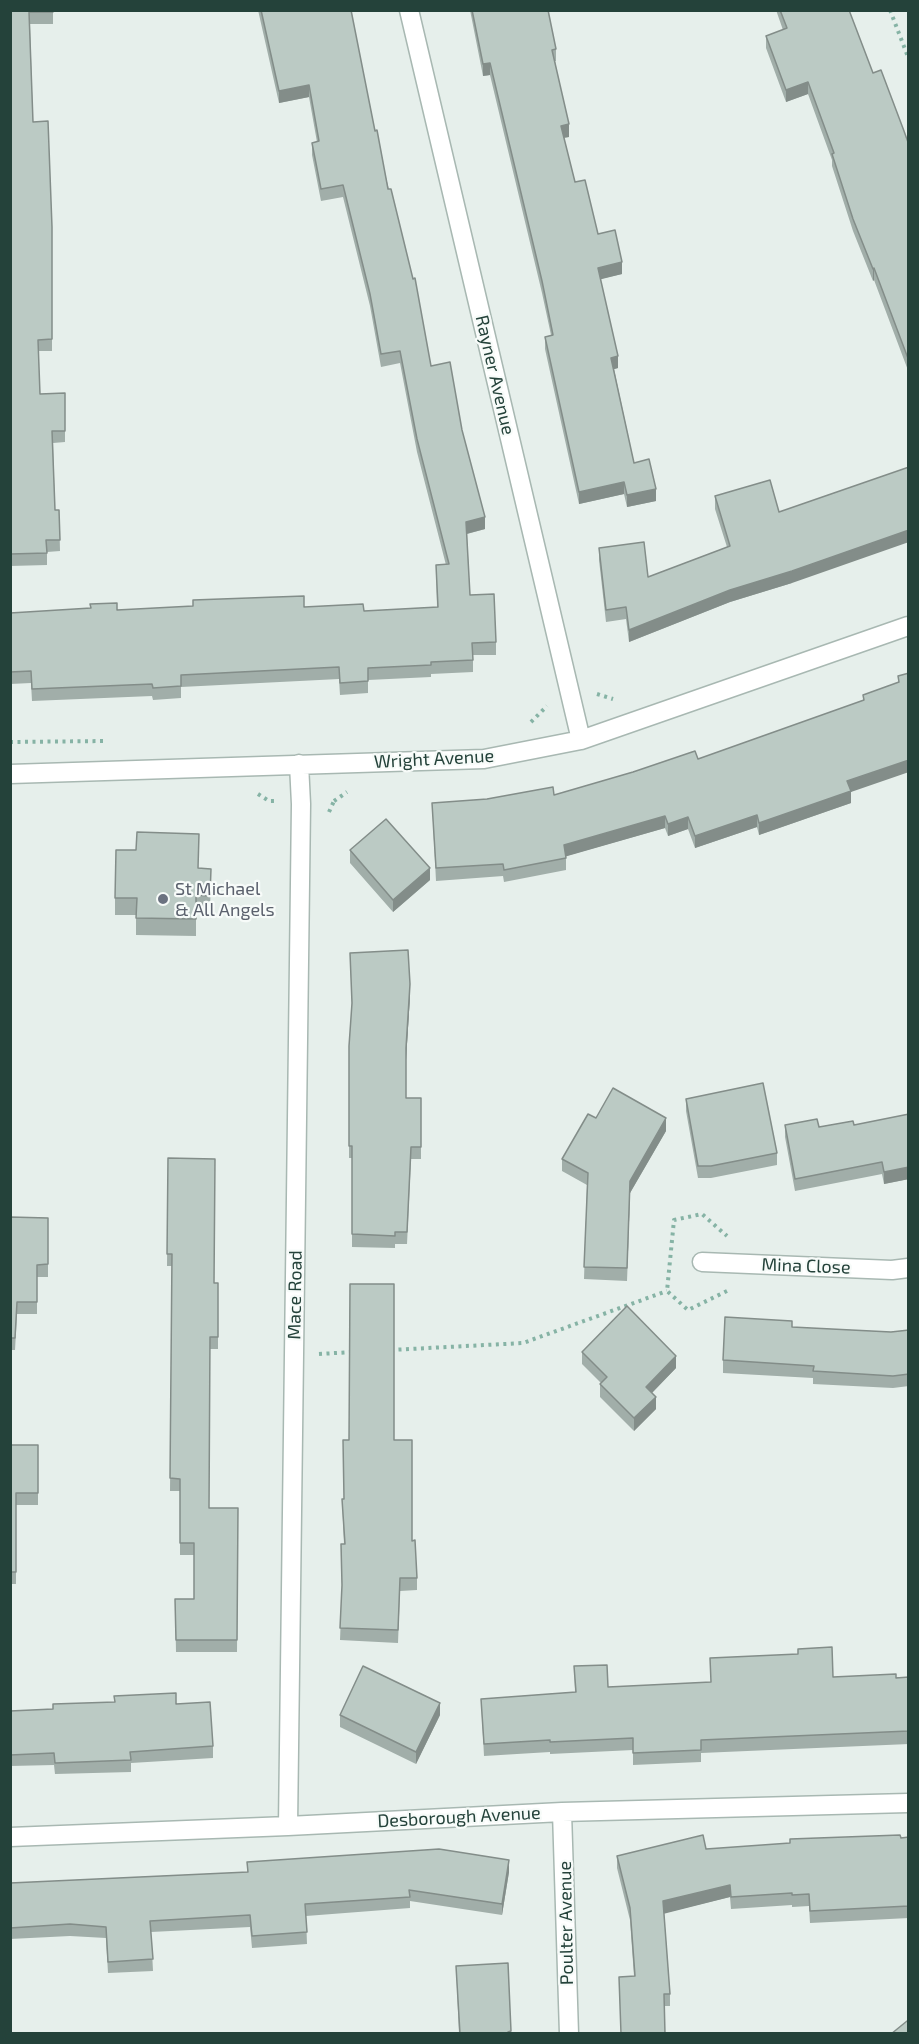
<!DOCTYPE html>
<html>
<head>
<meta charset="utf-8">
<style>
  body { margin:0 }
  #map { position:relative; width:919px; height:2044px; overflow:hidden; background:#e6efeb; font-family:"Exo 2",sans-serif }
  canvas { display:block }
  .frame { position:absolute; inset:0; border:12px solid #24423a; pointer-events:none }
</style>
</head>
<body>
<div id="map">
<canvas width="919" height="2044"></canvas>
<div class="frame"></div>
</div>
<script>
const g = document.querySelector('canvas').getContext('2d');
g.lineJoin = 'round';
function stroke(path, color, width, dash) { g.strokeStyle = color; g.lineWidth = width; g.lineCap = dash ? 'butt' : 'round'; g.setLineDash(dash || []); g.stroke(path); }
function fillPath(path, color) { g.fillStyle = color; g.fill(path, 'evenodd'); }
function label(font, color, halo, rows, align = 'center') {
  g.font = font + ' "Exo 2",sans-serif'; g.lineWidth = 4.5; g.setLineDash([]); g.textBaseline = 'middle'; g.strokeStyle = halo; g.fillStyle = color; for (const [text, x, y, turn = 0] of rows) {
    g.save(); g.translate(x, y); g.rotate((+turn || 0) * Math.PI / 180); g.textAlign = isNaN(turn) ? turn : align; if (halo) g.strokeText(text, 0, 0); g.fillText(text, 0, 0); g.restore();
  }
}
const minor = new Path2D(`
  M 409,10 L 581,740
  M 10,774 L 484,759 L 581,740 L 908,626
  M 702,1262 L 892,1270 L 908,1268
  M 562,1812 L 569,2034
  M 288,1826 L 301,804 L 299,764
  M 10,1837 L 288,1826 L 562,1812 L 908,1803`);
stroke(minor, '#a8b8b2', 21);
stroke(new Path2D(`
  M 890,10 L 908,57
  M 597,694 L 613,699
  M 531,722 L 547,706
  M 10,742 L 106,741
  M 258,794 L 269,801 L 275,801
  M 334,801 L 347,792
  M 329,812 L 334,801
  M 727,1291 L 688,1310 L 667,1291 L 674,1220 L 702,1214 L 727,1236
  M 391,1350 L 523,1343 L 667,1291
  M 319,1354 L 353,1352`), '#86b3a5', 4, [3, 4.5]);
stroke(minor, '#fff', 18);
fillPath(new Path2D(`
  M 10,10 L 53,10 L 53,24 L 30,24 L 33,122 L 52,227 L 52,351 L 38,351 L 40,394 L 65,393 L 65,442 L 53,443 L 55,510 L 59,510 L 60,551 L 47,552 L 47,565 L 10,566 Z
  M 258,10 L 351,10 L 375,131 L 431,366 L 462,430 L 485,529 L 467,534 L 470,595 L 496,642 L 496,655 L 473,655 L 473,672 L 431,674 L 431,677 L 368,680 L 368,693 L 340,695 L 339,679 L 181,687 L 181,698 L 153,700 L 152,696 L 32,701 L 31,683 L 10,684 L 10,613 L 117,610 L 304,607 L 364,611 L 437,607 L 436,565 L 446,565 L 417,452 L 400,363 L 381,367 L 370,306 L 343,197 L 321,201 L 312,155 L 312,143 L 317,142 L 309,97 L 279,103 Z
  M 470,10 L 548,10 L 556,49 L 556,61 L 555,61 L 569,137 L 564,138 L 575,182 L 598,234 L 622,274 L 600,279 L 618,368 L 614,369 L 634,463 L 656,501 L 627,507 L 624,494 L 579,504 L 545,349 L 545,337 L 551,335 L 542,293 L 490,75 L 483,76 Z
  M 776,10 L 849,10 L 873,73 L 909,145 L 909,373 L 874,280 L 873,281 L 853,231 L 832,166 L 832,160 L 808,94 L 786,102 L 766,48 L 766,36 L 783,30 Z
  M 715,496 L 792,583 L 730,602 L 629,642 L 626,619 L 606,622 L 599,560 L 599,548 L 648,577 L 727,547 L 715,509 Z
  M 909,673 L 851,792 L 851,803 L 759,835 L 757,827 L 695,848 L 688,829 L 668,836 L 665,828 L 566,856 L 566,870 L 504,882 L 503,876 L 436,881 L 432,803 L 554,795 L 698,759 L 863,701 L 863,695 L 898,683 L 898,676 Z
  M 350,850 L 430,880 L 393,912 L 350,863 Z
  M 199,868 L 211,869 L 210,913 L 196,913 L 196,936 L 136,935 L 136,915 L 115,915 L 115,898 Z
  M 350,953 L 410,996 L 406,1060 L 406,1098 L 421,1110 L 421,1159 L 411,1159 L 407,1244 L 395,1244 L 395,1248 L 352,1247 L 352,1158 L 349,1158 L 349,1046 L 352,1008 Z
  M 686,1099 L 777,1153 L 777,1165 L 711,1178 L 698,1178 L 686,1111 Z
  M 909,1114 L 909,1179 L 884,1184 L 882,1174 L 795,1191 L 785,1137 L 785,1125 L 819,1127 L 854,1125 Z
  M 596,1118 L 666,1131 L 630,1193 L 627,1281 L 584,1279 L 587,1185 L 562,1171 L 562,1159 Z
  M 168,1158 L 214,1283 L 218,1283 L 218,1349 L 210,1349 L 209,1508 L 238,1508 L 237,1652 L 176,1652 L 175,1599 L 194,1599 L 194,1555 L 180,1555 L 180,1491 L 170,1491 L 172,1266 L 167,1266 Z
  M 10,1217 L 48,1218 L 48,1277 L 37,1277 L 37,1314 L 17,1314 L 15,1350 L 10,1350 Z
  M 792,1327 L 891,1332 L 909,1330 L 909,1386 L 893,1388 L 813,1384 L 813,1378 L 723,1373 L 723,1360 Z
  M 582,1352 L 676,1368 L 652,1393 L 656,1409 L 634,1431 L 600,1397 L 600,1384 L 601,1383 L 582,1364 Z
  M 394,1440 L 412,1541 L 417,1578 L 417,1590 L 400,1591 L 398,1643 L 340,1640 L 342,1591 L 341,1544 L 344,1544 L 342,1499 L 344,1499 Z
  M 10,1445 L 38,1445 L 38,1505 L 16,1505 L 16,1584 L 10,1584 Z
  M 710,1658 L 833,1677 L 909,1677 L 909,1744 L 701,1753 L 701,1762 L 633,1765 L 633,1750 L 550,1754 L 550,1752 L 484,1756 L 481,1699 L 575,1692 L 574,1666 L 608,1687 L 711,1682 Z
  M 176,1704 L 213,1746 L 213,1758 L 131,1763 L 131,1772 L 55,1774 L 54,1765 L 10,1766 L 10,1711 Z
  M 340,1715 L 440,1715 L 416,1764 L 340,1727 Z
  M 909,1837 L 909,1918 L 810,1923 L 809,1906 L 792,1907 L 792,1905 L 731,1909 L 730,1897 L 664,1913 L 670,1994 L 670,2006 L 665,2006 L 634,1976 L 630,1920 L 617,1868 L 617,1856 L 706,1849 Z
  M 247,1862 L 509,1872 L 502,1915 L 410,1901 L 410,1908 L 306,1916 L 307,1944 L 252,1948 L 250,1927 L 151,1932 L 153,1971 L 108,1973 L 106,1938 L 70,1936 L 10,1939 L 10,1883 L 247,1872 Z
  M 508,1963 L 511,2034 L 459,2034 L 456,1966 Z`), '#a1aea9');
fillPath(new Path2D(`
  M 490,63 L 490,75 L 483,76 L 483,64 Z
  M 808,82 L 808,94 L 786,102 L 786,90 Z
  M 309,85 L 309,97 L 279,103 L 279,91 Z
  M 569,124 L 569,137 L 561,138 L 561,126 Z
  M 622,262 L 622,274 L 598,280 L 598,268 Z
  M 874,268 L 874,280 L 873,281 L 873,269 Z
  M 618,356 L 618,368 L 611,370 L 611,358 Z
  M 624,482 L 624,494 L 579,504 L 579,492 Z
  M 656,489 L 656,501 L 627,507 L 627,495 Z
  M 485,517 L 485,529 L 466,534 L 466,522 Z
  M 909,530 L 909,542 L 792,583 L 730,602 L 629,642 L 629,630 L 730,590 Z
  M 909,760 L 909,772 L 851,792 L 851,803 L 759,835 L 759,823 L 847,781 Z
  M 757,815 L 757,827 L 695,848 L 695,836 Z
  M 665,816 L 665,828 L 564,857 L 564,845 Z
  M 688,817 L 688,829 L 668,836 L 668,824 Z
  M 430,868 L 430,880 L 393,912 L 393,900 Z
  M 410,984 L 410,996 L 406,1060 L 406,1048 Z
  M 666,1118 L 666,1131 L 630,1193 L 627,1281 L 630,1181 Z
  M 909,1167 L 909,1179 L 884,1184 L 884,1172 Z
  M 676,1356 L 676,1368 L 646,1399 L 646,1387 Z
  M 656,1397 L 656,1409 L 634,1431 L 634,1418 Z
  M 440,1703 L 440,1715 L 416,1764 L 416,1752 Z
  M 509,1860 L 509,1872 L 502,1915 L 502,1904 Z
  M 730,1885 L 730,1897 L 663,1914 L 663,1901 Z`), '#838d89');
const building = new Path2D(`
  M 10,10 L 53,10 L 53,12 L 29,12 L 33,122 L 48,121 L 52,227 L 52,339 L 38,340 L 40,394 L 65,393 L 65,431 L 52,431 L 55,510 L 59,510 L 60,540 L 46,540 L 47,553 L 10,554 Z
  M 261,10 L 351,10 L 375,131 L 377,130 L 388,189 L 391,189 L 413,279 L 415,278 L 431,366 L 450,362 L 462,430 L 485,517 L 466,522 L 470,595 L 494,594 L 496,642 L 472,643 L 473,660 L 431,662 L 431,665 L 368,668 L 368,681 L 340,683 L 339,667 L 181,675 L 181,686 L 153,688 L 152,684 L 32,689 L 31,671 L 10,672 L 10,613 L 91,608 L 90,604 L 117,603 L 117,610 L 193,606 L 193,600 L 304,596 L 304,607 L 363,604 L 364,611 L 438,607 L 436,565 L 449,564 L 417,439 L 400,351 L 381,354 L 370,294 L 343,185 L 321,189 L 312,143 L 319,141 L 309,85 L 279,91 Z
  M 472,10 L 548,10 L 556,49 L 552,50 L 569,124 L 561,126 L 575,182 L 585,180 L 598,234 L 615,230 L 622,262 L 598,268 L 618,356 L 611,358 L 634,463 L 649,459 L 656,489 L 627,495 L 624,482 L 579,492 L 545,337 L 553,335 L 542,281 L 490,63 L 483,64 Z
  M 780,10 L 849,10 L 873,73 L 881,70 L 904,131 L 909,145 L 909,361 L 874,268 L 873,269 L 853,219 L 832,154 L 834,153 L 808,82 L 786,90 L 766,36 L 787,28 Z
  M 909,467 L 909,530 L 792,571 L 730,590 L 629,630 L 626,607 L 606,610 L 599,548 L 644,542 L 648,577 L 730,546 L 715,496 L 770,480 L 779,512 Z
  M 909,673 L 909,760 L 847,781 L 851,791 L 759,823 L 757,815 L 695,836 L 688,817 L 668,824 L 665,816 L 564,845 L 566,858 L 504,870 L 503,864 L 436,868 L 432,803 L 487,799 L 553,787 L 554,795 L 633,772 L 695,751 L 698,759 L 864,700 L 863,695 L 899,682 L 898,676 Z
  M 386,819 L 430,868 L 393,900 L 350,850 Z
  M 137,832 L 199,834 L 198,868 L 211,869 L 210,896 L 196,895 L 196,919 L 136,918 L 137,898 L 115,898 L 116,850 L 136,850 Z
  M 408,950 L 410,984 L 406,1048 L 406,1098 L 421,1098 L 421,1147 L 411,1147 L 407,1232 L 395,1232 L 395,1236 L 352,1234 L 352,1146 L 349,1146 L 349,1046 L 352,1003 L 350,953 Z
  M 763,1083 L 777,1153 L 711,1166 L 698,1166 L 686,1099 Z
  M 613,1088 L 666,1118 L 630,1181 L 627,1268 L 584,1267 L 588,1173 L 562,1159 L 588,1114 L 596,1118 Z
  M 909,1114 L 909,1167 L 884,1172 L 882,1162 L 795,1179 L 785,1125 L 817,1119 L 819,1127 L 853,1121 L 854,1125 Z
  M 168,1158 L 215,1159 L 214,1283 L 218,1283 L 218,1337 L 210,1337 L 209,1508 L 238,1508 L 237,1640 L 176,1640 L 175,1599 L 194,1599 L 194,1543 L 180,1543 L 180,1479 L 170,1478 L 172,1254 L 167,1254 Z
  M 10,1217 L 48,1218 L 48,1264 L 37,1265 L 37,1302 L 17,1302 L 15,1338 L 10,1338 Z
  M 350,1284 L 394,1284 L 394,1440 L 412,1440 L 412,1541 L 415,1540 L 417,1578 L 400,1578 L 398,1630 L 340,1628 L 342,1585 L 341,1544 L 345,1544 L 342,1499 L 344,1499 L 343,1440 L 349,1440 Z
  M 627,1306 L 676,1356 L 646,1387 L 656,1397 L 634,1418 L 600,1384 L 607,1377 L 582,1352 Z
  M 725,1317 L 792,1321 L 792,1327 L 891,1332 L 909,1330 L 909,1374 L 893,1376 L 813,1371 L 814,1366 L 723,1360 Z
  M 10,1445 L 38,1445 L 38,1493 L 16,1493 L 16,1572 L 10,1572 Z
  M 832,1647 L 833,1677 L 896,1674 L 896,1678 L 909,1677 L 909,1731 L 701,1740 L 701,1750 L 633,1753 L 633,1738 L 550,1742 L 550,1740 L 484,1744 L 481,1699 L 576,1692 L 574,1666 L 607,1665 L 608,1687 L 711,1682 L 710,1658 L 798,1654 L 798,1649 Z
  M 363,1666 L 440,1703 L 416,1752 L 340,1715 Z
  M 176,1693 L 176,1704 L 210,1702 L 213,1746 L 130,1752 L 131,1760 L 55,1763 L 54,1753 L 10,1755 L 10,1711 L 53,1709 L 53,1704 L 115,1702 L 114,1696 Z
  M 703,1835 L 706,1849 L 790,1843 L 790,1839 L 900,1835 L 901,1838 L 909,1837 L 909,1906 L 810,1911 L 809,1894 L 792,1895 L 792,1893 L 731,1897 L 730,1885 L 663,1901 L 670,1994 L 664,1994 L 665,2034 L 621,2034 L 619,1977 L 635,1976 L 630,1908 L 617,1856 Z
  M 439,1849 L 509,1860 L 502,1904 L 409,1890 L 410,1897 L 305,1904 L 307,1932 L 252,1936 L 250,1915 L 150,1921 L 153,1959 L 108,1962 L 106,1927 L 70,1924 L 10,1928 L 10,1883 L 248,1872 L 247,1862 Z
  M 508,1963 L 511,2031 L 508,2032 L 508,2034 L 460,2034 L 456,1966 Z
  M 907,2021 L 909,2021 L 909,2034 L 891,2034 Z`);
fillPath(building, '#bbcac4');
stroke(building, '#838d89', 1.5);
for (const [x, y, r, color] of [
  [163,899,6,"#6b7280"]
]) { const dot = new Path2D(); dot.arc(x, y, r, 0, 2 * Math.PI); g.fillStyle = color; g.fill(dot); stroke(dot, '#f7fbf9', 2); }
label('18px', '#24423a', '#f7fbf9', [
  ["Rayner Avenue",495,375,77],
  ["Wright Avenue",434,759,-3],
  ["Mina Close",806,1266,2],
  ["Mace Road",295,1295,-89],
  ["Desborough Avenue",459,1817,-3],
  ["Poulter Avenue",566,1923,-91]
]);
label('18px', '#5b616d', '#f7fbf9', [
  ["St Michael",175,889],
  ["& All Angels",175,910]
], 'left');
</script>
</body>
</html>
